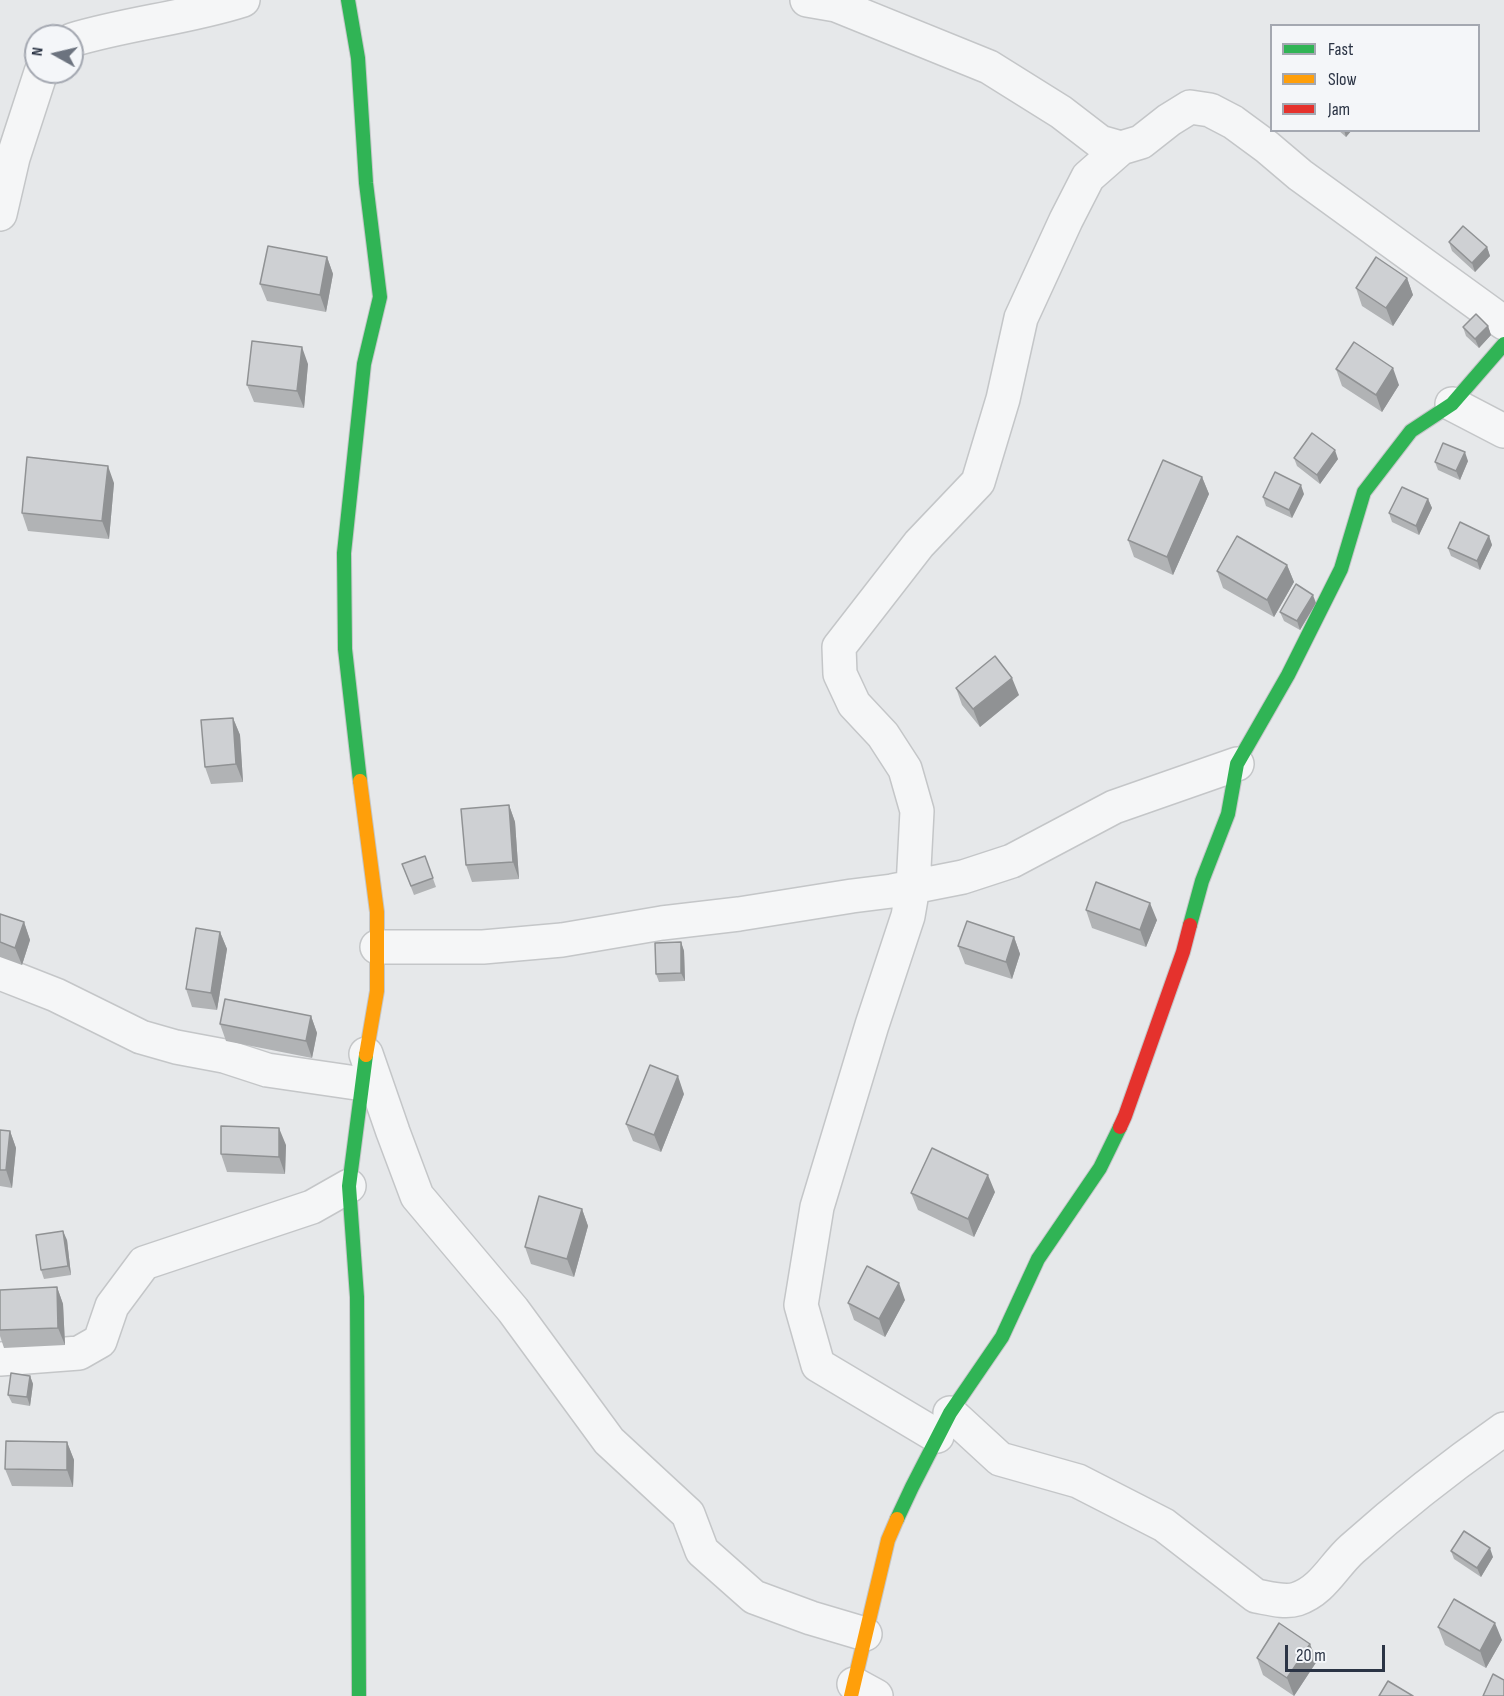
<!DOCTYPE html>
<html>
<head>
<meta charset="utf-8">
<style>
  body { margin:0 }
  #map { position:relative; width:1504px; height:1696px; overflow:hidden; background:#e6e8ea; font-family:"Sofia Sans Condensed",sans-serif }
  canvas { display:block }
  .legend { position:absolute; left:1270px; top:24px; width:210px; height:108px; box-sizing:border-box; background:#f4f6f9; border:2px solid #a4a8b1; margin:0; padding:8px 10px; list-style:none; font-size:18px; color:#2b3445 }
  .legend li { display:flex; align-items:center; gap:12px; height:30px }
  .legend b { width:30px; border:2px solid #a4a8b1 }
  .north { position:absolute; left:24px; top:24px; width:60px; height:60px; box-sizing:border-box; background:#f4f6f9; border:2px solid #a4a8b1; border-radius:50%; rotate:278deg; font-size:16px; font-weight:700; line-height:24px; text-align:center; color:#2b3445 }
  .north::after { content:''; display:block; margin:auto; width:21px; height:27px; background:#6c737f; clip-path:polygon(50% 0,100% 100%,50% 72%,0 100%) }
  .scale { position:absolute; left:1285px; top:1645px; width:100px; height:27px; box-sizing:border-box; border:3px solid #2b3445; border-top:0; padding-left:8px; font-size:18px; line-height:21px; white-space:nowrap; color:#2b3445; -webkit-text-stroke:4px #f4f6f9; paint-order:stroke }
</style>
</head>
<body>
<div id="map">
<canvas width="1504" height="1696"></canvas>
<ul class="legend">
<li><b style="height:8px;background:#30b455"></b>Fast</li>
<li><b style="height:8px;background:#ff9f0a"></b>Slow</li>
<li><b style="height:8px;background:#e5322d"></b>Jam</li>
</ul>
<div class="north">N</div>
<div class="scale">20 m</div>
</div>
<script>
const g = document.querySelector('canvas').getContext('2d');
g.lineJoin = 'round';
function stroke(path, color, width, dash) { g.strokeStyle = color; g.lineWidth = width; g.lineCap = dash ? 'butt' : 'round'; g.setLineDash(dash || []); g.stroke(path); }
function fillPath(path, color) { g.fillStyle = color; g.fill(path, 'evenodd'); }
const street = new Path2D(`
  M 807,0 L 836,5 L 989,67 L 1061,112 L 1100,142 L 1121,148 L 1141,142 L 1169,120 L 1190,107 L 1210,110 L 1233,122 L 1267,147 L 1300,175 L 1504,323
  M 72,40 C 128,23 187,18 243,0
  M 0,214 L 13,158 L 41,72
  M 1452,404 L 1504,431
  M 377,947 L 483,947 L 562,940 L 662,923 L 739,914 L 852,896 L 892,891 L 963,877 L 1012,861 L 1114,807 L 1237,764
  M 0,973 L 56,995 L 141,1037 L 176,1047 L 224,1056 L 267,1070 L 363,1084
  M 366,1054 L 393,1132 L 417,1196 L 513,1310 L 609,1441 L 688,1514 L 702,1551 L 754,1597 L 811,1618 L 865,1634
  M 0,1359 L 79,1353 L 100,1341 L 112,1306 L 144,1263 L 312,1207 L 349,1186
  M 950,1413 L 1000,1459 L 1078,1481 L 1164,1525 L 1256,1596 C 1268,1598 1285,1603 1297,1599 C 1323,1590 1333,1566 1352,1549 C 1400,1506 1451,1466 1504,1429
  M 937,1436 L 818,1365 L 801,1305 L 817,1207 L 872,1025 L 908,916 L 913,887 L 917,811 L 905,769 L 883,735 L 854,704 L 840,674 L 839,647 L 919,544 L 978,482 L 1003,399 L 1021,318 L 1066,220 L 1088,177 L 1121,148
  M 854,1684 L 876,1696`);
const fast = new Path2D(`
  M 348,0 L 358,58 L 366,183 L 380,297 L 364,364 L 344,553 L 345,649 L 360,781
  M 1190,925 L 1202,881 L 1228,814 L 1237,764 L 1288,675 L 1341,569 L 1364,492 L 1411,431 L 1452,404 L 1504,344
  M 897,1519 L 912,1487 L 950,1413 L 1002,1337 L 1038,1259 L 1100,1168 L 1120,1127
  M 359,1696 L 357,1297 L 349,1186 L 366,1055`);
const slow = new Path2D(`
  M 360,781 L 377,912 L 377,991 L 366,1055
  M 851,1696 L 888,1540 L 897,1519`);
const jam = new Path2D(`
  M 1120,1127 L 1125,1116 L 1183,952 L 1190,925`);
stroke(street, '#c4c6c8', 36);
stroke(fast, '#c4c6c8', 16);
stroke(slow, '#c4c6c8', 16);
stroke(jam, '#c4c6c8', 16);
stroke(street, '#f5f6f7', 33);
stroke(fast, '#30b455', 14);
stroke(slow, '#ff9f0a', 14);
stroke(jam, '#e5322d', 14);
fillPath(new Path2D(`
  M 1338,130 L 1352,130 L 1346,137 Z
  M 1449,242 L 1487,247 L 1490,256 L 1475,272 L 1452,251 Z
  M 327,257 L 333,274 L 326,312 L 267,301 L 260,284 Z
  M 1407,278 L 1413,295 L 1393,326 L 1362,306 L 1356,288 Z
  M 1488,326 L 1491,335 L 1479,348 L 1466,336 L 1463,327 Z
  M 308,364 L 304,408 L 254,402 L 247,385 Z
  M 1336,369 L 1399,385 L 1382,412 L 1342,386 Z
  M 1294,458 L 1338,459 L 1320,484 L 1297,466 Z
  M 1468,461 L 1460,480 L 1438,470 L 1435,462 Z
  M 1202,477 L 1209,494 L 1173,575 L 1134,557 L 1128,540 Z
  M 114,483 L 109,539 L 28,531 L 22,513 Z
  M 1304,494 L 1292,518 L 1266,506 L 1263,497 Z
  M 1428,499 L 1432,508 L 1419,535 L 1392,522 L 1389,513 Z
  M 1489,536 L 1492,545 L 1480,570 L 1451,556 L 1448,548 Z
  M 1287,565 L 1294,582 L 1274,617 L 1223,588 L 1217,571 Z
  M 1316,603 L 1300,630 L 1284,621 L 1280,612 Z
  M 956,688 L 1019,695 L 980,727 L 962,705 Z
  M 233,718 L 240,735 L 243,782 L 211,784 L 205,767 Z
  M 509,805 L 515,822 L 519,879 L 472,882 L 466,865 Z
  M 425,856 L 436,887 L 414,895 L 402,864 Z
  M 1086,910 L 1157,920 L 1146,947 L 1092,928 Z
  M 0,914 L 24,922 L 30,940 L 22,965 L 0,957 Z
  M 220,932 L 227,949 L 217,1010 L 192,1007 L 186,989 Z
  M 1014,937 L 1020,954 L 1012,979 L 965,964 L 958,946 Z
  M 681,942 L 684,951 L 685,981 L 659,982 L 656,974 Z
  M 311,1016 L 317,1033 L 312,1058 L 226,1041 L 220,1024 Z
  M 684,1094 L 661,1152 L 633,1141 L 626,1124 Z
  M 0,1130 L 10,1131 L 16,1148 L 12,1188 L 0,1186 Z
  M 286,1145 L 285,1174 L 227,1172 L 221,1154 Z
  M 995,1192 L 974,1237 L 918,1210 L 911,1193 Z
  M 582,1209 L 588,1226 L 574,1277 L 531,1264 L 525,1247 Z
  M 67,1240 L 71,1275 L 44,1279 L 41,1270 Z
  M 57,1287 L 63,1304 L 65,1345 L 4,1348 L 0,1336 L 0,1290 Z
  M 905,1300 L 885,1337 L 854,1320 L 848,1303 Z
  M 30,1376 L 33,1384 L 30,1406 L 12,1403 L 8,1395 Z
  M 67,1442 L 74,1460 L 73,1487 L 12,1486 L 5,1469 Z
  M 1451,1551 L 1493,1557 L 1481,1577 L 1454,1559 Z
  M 1438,1627 L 1502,1640 L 1486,1668 L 1445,1645 Z
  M 1257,1658 L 1317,1661 L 1294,1696 L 1263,1675 Z`), '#b1b3b5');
fillPath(new Path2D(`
  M 1344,130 L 1352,130 L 1346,137 Z
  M 1487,247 L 1490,256 L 1475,272 L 1472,263 Z
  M 327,257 L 333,274 L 326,312 L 320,295 Z
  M 1407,278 L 1413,295 L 1393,326 L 1386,308 Z
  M 1488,326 L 1491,335 L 1479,348 L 1475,339 Z
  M 302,347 L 308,364 L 304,408 L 297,391 Z
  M 1393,368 L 1399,385 L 1382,412 L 1376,395 Z
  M 1335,450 L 1338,459 L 1320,484 L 1317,475 Z
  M 1465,452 L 1468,461 L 1460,480 L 1456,471 Z
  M 108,466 L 114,483 L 109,539 L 102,521 Z
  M 1202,477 L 1209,494 L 1173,575 L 1167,557 Z
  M 1301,485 L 1304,494 L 1292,518 L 1289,510 Z
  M 1428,499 L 1432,508 L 1419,535 L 1416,526 Z
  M 1489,536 L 1492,545 L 1480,570 L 1477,561 Z
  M 1287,565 L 1294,582 L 1274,617 L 1267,600 Z
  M 1313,595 L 1316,603 L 1300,630 L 1297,621 Z
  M 1012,678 L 1019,695 L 980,727 L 973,709 Z
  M 233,718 L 240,735 L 243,782 L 236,764 Z
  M 509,805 L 515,822 L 519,879 L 513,862 Z
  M 1150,903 L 1157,920 L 1146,947 L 1140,930 Z
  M 24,922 L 30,940 L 22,965 L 15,948 Z
  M 220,932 L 227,949 L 217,1010 L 211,993 Z
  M 1014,937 L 1020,954 L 1012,979 L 1006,962 Z
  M 681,942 L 684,951 L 685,981 L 681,973 Z
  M 311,1016 L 317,1033 L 312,1058 L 306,1041 Z
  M 678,1076 L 684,1094 L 661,1152 L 654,1135 Z
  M 279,1128 L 286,1145 L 285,1174 L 279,1157 Z
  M 10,1131 L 16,1148 L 12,1188 L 6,1170 Z
  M 988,1175 L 995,1192 L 974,1237 L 968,1219 Z
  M 582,1209 L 588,1226 L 574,1277 L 567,1259 Z
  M 63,1231 L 67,1240 L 71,1275 L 68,1266 Z
  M 899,1283 L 905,1300 L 885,1337 L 879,1319 Z
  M 57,1287 L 63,1304 L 65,1345 L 58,1328 Z
  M 30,1376 L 33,1384 L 30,1406 L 27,1397 Z
  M 67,1442 L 74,1460 L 73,1487 L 67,1470 Z
  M 1490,1548 L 1493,1557 L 1481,1577 L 1477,1568 Z
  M 1495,1623 L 1502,1640 L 1486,1668 L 1480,1651 Z
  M 1310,1644 L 1317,1661 L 1294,1696 L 1287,1678 Z`), '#909294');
const building = new Path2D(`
  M 1463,226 L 1487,247 L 1472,263 L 1449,242 Z
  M 268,246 L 327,257 L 320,295 L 260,284 Z
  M 1376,257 L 1407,278 L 1386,308 L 1356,288 Z
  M 1476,314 L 1488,326 L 1475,339 L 1463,327 Z
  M 252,341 L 302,347 L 297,391 L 247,385 Z
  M 1354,342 L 1393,368 L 1376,395 L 1336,369 Z
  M 1312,433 L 1335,450 L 1317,475 L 1294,458 Z
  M 1443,443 L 1465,452 L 1456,471 L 1435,462 Z
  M 27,457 L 108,466 L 102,521 L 22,513 Z
  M 1163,460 L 1202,477 L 1167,557 L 1128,540 Z
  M 1275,472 L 1301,485 L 1289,510 L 1263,497 Z
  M 1402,487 L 1428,499 L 1416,526 L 1389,513 Z
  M 1460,522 L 1489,536 L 1477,561 L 1448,548 Z
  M 1237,536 L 1287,565 L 1267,600 L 1217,571 Z
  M 1296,584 L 1313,595 L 1297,621 L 1280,612 Z
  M 995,656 L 1012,678 L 973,709 L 956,688 Z
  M 233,718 L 236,764 L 205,767 L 201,720 Z
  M 509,805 L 513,862 L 466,865 L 461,809 Z
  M 425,856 L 433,878 L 411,886 L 402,864 Z
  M 1096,882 L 1150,903 L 1140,930 L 1086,910 Z
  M 0,914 L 24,922 L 15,948 L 0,942 Z
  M 967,921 L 1014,937 L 1006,962 L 958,946 Z
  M 196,928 L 220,932 L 211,993 L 186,989 Z
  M 681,942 L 681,973 L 656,974 L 655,943 Z
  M 225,999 L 311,1016 L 306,1041 L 220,1024 Z
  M 650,1065 L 678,1076 L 654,1135 L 626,1124 Z
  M 221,1126 L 279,1128 L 279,1157 L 221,1154 Z
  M 0,1130 L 10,1131 L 6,1170 L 0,1170 Z
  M 932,1148 L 988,1175 L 968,1219 L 911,1193 Z
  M 539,1196 L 582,1209 L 567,1259 L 525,1247 Z
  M 63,1231 L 68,1266 L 41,1270 L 36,1235 Z
  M 867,1266 L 899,1283 L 879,1319 L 848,1303 Z
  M 57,1287 L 58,1328 L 0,1330 L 0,1290 Z
  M 11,1373 L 30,1376 L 27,1397 L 8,1395 Z
  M 6,1441 L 67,1442 L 67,1470 L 5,1469 Z
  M 1464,1531 L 1490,1548 L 1477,1568 L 1451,1551 Z
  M 1454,1599 L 1495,1623 L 1480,1651 L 1438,1627 Z
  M 1279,1623 L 1310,1644 L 1287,1678 L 1257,1658 Z
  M 1493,1674 L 1504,1680 L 1504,1696 L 1483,1696 Z
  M 1388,1681 L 1413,1696 L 1379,1696 Z`);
fillPath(building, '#ced0d3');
stroke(building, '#909294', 1.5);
</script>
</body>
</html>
